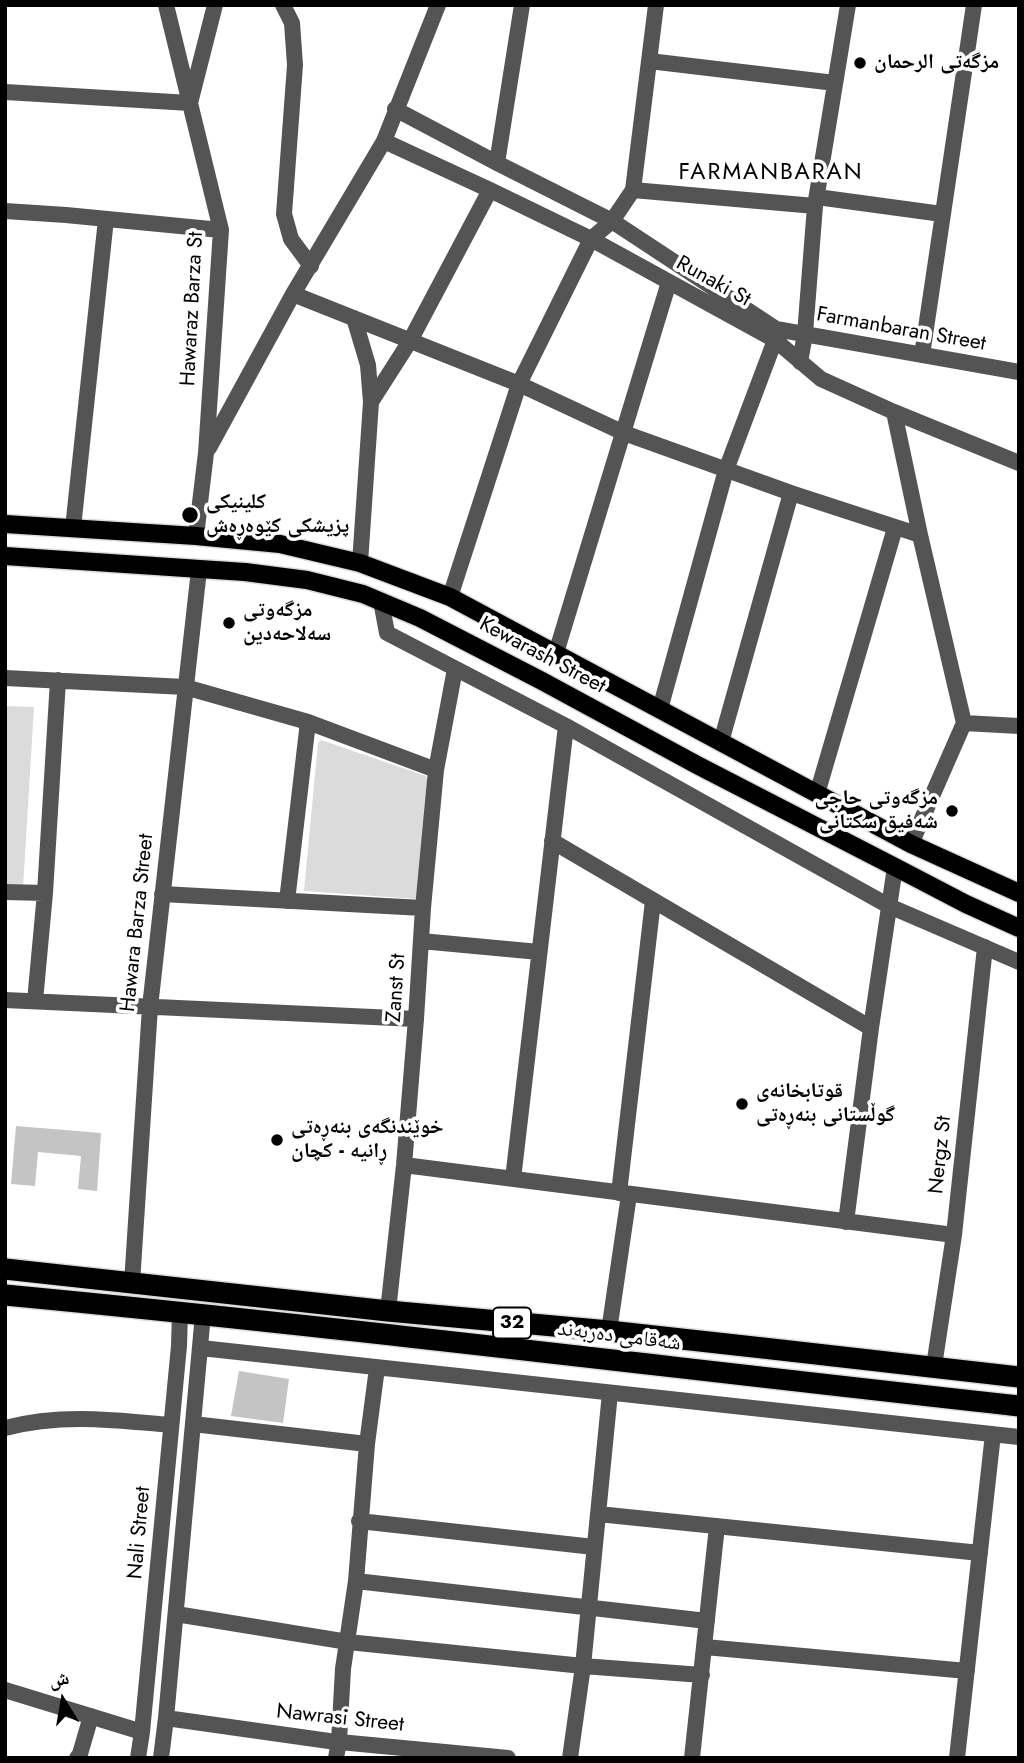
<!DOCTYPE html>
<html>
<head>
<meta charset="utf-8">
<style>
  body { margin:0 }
  #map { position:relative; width:1024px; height:1763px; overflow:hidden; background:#fff; font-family:Jost,"Noto Naskh Arabic",sans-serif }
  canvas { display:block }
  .frame { position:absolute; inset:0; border:7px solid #000; pointer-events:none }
  .north { position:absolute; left:28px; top:1665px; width:70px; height:70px; -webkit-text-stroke:5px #fff; paint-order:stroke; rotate:349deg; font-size:19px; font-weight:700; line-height:28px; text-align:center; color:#000 }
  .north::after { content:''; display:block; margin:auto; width:24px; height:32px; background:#000; clip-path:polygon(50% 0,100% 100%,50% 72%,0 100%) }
</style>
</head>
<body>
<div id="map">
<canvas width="1024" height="1763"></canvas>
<div class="frame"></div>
<div class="north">ش</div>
</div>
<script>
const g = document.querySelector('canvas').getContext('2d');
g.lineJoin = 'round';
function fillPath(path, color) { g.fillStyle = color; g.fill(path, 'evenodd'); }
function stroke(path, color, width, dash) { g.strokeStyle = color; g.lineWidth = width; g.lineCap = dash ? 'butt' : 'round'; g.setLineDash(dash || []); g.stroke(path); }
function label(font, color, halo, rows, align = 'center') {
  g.font = font + ' Jost,"Noto Naskh Arabic",sans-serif'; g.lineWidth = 7; g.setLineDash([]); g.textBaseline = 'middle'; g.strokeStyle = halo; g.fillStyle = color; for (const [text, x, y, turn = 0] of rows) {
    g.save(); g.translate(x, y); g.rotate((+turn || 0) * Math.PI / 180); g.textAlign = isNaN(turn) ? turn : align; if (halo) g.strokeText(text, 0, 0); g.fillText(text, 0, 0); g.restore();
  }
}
fillPath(new Path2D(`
  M 5,706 L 34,707 L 23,888 L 5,887 Z
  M 321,740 L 426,776 L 428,781 L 417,899 L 304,891 L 318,743 Z`), '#dbdbdb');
fillPath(new Path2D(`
  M 16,1126 L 101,1133 L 97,1191 L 78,1189 L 81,1156 L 38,1152 L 35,1186 L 11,1184 Z
  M 239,1371 L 289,1379 L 283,1423 L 231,1416 Z`), '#c4c4c4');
const major = new Path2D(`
  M 5,524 L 196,536 L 280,544 L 360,563 L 450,597 L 911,844 L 1019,893
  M 5,556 L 245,572 L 307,580 L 363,594 L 420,618 L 542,681 L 699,766 L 895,867 L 966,904 L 1019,928`);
const highway = new Path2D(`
  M 5,1269 L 388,1311 L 609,1331 L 772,1349 L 1019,1377
  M 5,1295 C 344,1327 681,1369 1019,1406`);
stroke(major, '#dbdbdb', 21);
stroke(highway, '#dbdbdb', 24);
stroke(new Path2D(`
  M 166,5 L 221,230 L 206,453 L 196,536
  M 283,5 L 292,23 L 295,65 L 284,214 L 291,239 L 311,266
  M 649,61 L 835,83
  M 5,92 L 190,103 L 215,5
  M 395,109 L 497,163 L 612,221 L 776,329 L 1019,372
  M 384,141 L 490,190 L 591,239 L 775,340 L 821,379 L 894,412 L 1019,463
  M 497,163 L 522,5
  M 633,190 L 815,206
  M 817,197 L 942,214
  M 5,211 L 66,215 L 221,230
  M 293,294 L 519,384 L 624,433 L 791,493 L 920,535
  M 354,318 L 368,365 L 371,402
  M 922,355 L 974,5
  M 800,362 L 805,334 L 815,206 L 848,5
  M 894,412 L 920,535 L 964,723 L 911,844
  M 209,448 L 293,294 L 384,141 L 438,5
  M 73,528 L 106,219
  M 360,563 L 371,402 L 410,341 L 490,190
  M 450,597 L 519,384 L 591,239 L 612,221 L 633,190 L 656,5
  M 381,601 L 387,633 L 566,726 L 889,906 L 1019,962
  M 556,653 L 669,282
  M 5,678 L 185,687 L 308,722 L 436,770
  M 660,709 L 726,470 L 775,340 L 776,330
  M 964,723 L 1019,726
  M 721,742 L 791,493
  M 817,794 L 895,528
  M 552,841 L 871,1028
  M 5,892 L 45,893
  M 162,894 L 423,908
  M 287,901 L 308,722
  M 421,941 L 539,952
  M 5,1000 L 416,1019
  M 35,1001 L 45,893 L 58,680
  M 404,1165 L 954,1235
  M 513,1179 L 566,726
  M 619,1193 L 653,901
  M 846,1222 L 871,1028 L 895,867
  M 132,1283 L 150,1007 L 199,570
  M 388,1311 L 404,1165 L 416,1019 L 423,908 L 436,770 L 455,669
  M 609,1331 L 629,1195
  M 201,1348 L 1019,1437
  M 934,1366 L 954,1235 L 985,947
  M 193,1424 L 367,1444
  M 5,1428 C 61,1413 115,1420 171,1425
  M 598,1514 L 980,1553
  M 359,1521 L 594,1547
  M 356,1581 L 707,1621
  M 176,1614 L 348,1642 L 583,1666 L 702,1675
  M 705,1647 L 967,1671
  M 5,1690 L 142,1732
  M 166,1718 L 329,1741 L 508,1758
  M 77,1758 L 80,1754 L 91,1716
  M 138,1758 L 142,1732 L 179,1346 L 180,1312
  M 161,1758 L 166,1718 L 203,1314
  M 336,1758 L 339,1741 L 343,1669 L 356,1581 L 367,1444 L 377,1368
  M 570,1758 L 583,1666 L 610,1393
  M 692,1758 L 717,1526
  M 957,1758 L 993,1434`), '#545454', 16);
stroke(major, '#000', 18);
stroke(highway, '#000', 21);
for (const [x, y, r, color] of [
  [860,63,7,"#000"],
  [190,515,9,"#000"],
  [229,623,7,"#000"],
  [952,811,7,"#000"],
  [742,1104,7,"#000"],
  [277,1140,7,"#000"]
]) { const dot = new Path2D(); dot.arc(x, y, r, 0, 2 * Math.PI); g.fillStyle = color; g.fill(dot); stroke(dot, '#fff', 2.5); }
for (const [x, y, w] of [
  [512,1323,38]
]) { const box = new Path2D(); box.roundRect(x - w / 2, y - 15.5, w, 31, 5); g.fillStyle = '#fff'; g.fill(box); stroke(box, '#000', 2); }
label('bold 19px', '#000', null, [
  ["32",512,1323]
]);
label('bold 21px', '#000', '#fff', [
  ["مزگەتی الرحمان",874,63],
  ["كلینیكی",206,503],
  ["پزیشكی كێوەڕەش",206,527],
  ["مزگەوتی",243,611],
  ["سەلاحەدین",243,635],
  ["مزگەوتی حاجی",938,799,"right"],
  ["شەفیق سکتانی",938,823,"right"],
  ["قوتابخانه‌ی",756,1092],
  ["گوڵستانی بنه‌ڕه‌تی",756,1116],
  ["خوێندنگەی بنەڕەتی",291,1128],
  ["ڕانیە - کچان",291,1152]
], 'left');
label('21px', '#000', '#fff', [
  ["Runaki St",713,282,29],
  ["Hawaraz Barza St",193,309,-87],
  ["Farmanbaran Street",901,330,10],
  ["Kewarash Street",542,656,28],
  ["Hawara Barza Street",138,923,-84],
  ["Zanst St",397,988,-86],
  ["Nergz St",941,1155,-84],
  ["شەقامی دەربەند",619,1337,7],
  ["Nali Street",140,1533,-85],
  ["Nawrasi Street",340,1719,6]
]);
g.letterSpacing = '2px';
label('23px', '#000', '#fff', [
  ["FARMANBARAN",771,173]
]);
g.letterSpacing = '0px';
</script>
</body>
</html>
